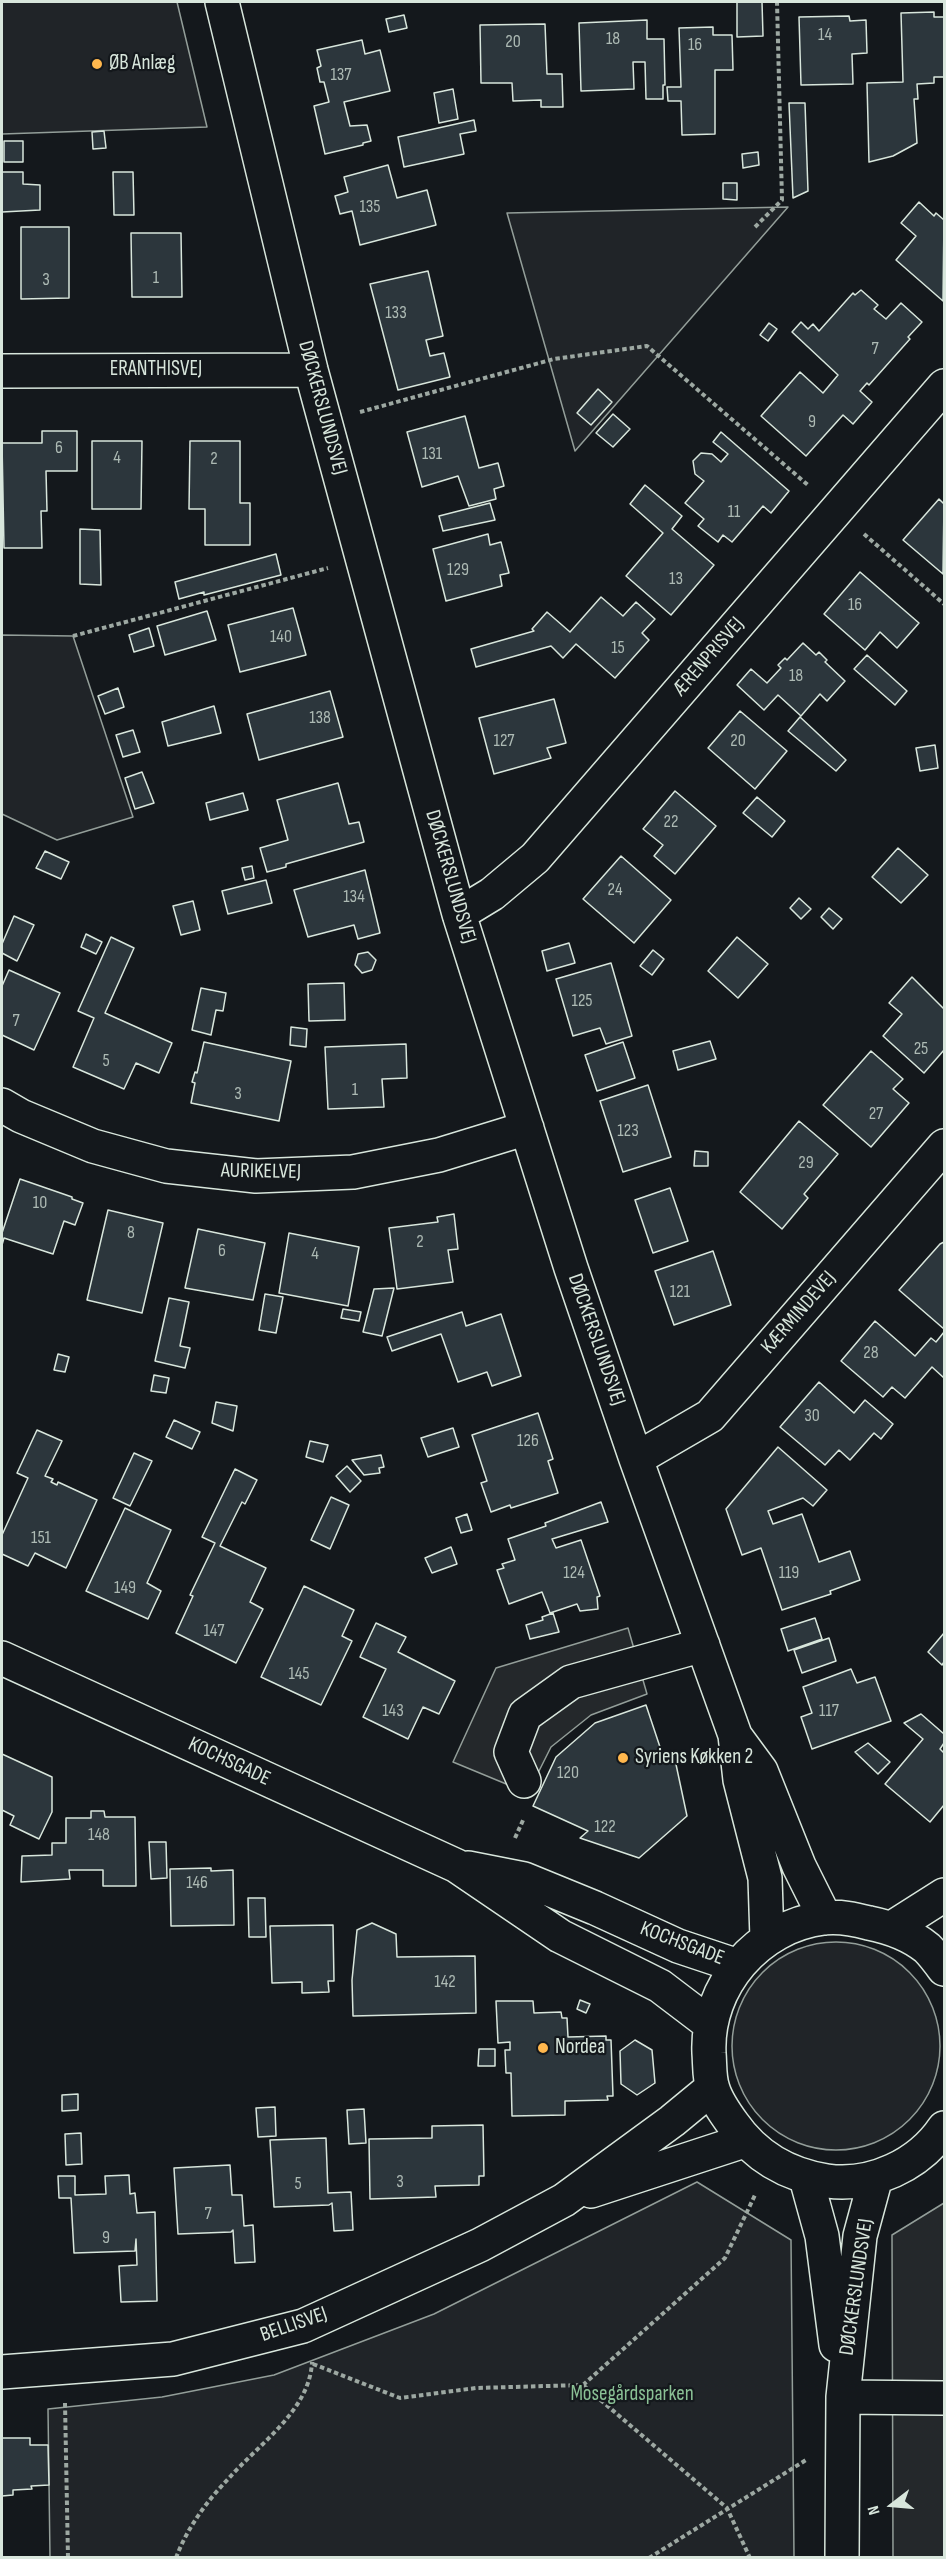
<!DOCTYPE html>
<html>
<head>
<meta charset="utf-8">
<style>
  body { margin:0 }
  #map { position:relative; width:946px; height:2559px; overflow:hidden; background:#14181c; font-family:"Sofia Sans Condensed",sans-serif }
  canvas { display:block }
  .frame { position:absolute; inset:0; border:3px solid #d8e6dc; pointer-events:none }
  .north { position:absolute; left:862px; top:2475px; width:60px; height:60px; -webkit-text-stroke:4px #14181c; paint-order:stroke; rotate:254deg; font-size:16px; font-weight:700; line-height:24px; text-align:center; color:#d8e6dc }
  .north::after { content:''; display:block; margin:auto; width:21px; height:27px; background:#d8e6dc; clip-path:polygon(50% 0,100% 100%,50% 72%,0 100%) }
</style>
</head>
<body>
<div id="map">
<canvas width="946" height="2559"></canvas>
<div class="frame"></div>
<div class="north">N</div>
</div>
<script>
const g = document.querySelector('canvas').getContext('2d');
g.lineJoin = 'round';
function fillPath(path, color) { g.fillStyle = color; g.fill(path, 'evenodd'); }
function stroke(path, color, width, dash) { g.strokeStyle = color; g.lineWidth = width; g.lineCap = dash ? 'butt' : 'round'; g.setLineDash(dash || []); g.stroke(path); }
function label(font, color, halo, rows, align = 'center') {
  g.font = font + ' "Sofia Sans Condensed",sans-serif'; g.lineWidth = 4.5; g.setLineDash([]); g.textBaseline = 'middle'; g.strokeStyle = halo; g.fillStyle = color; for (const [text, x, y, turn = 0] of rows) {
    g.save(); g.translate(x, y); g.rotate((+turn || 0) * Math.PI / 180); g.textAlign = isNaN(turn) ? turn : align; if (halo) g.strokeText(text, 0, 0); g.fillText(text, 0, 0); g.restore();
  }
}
const green = new Path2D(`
  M 2,2 L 177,2 L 207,127 L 2,134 Z
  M 788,207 L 575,451 L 507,213 Z
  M 2,635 L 73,636 L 133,817 L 57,840 L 2,814 Z
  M732 2046a104 104 0 1 1 208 0a104 104 0 1 1-208 0Z
  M 697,2182 L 791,2240 L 794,2557 L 50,2557 L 48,2409 L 162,2397 L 274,2375 L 434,2314 Z`);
fillPath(green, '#202428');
stroke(green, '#939e99', 1.5);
const parking = new Path2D(`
  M 628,1628 L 647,1694 L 591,1715 L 551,1747 L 528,1793 L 453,1762 L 496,1668 Z
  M 944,2203 L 944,2557 L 893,2557 L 892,2235 Z`);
fillPath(parking, '#24282b');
stroke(parking, '#939e99', 1.5);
const building = new Path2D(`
  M 737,2 L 762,2 L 763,36 L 737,37 Z
  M 934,12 L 934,17 L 944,17 L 944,77 L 934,77 L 934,83 L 917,84 L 918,99 L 914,99 L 917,143 L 893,156 L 869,162 L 867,83 L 903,82 L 901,13 Z
  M 404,15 L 407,28 L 389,32 L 386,19 Z
  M 849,16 L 850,21 L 866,20 L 867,53 L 852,54 L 853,84 L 801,85 L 799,17 Z
  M 647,20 L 647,39 L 664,39 L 665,85 L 663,85 L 663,99 L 646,99 L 645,62 L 633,62 L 634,89 L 581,91 L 579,23 Z
  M 545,24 L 547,74 L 562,74 L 563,107 L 541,107 L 541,100 L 513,101 L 512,83 L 481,83 L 480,25 Z
  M 713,27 L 713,35 L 732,35 L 733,70 L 715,70 L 715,134 L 682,135 L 681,101 L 668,101 L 667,87 L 681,87 L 679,28 Z
  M 362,40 L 365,54 L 380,50 L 390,91 L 344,102 L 350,126 L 367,125 L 371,141 L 363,143 L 363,145 L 325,154 L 314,106 L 329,102 L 324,82 L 320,82 L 317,68 L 321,66 L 317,50 Z
  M 453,89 L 458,119 L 439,123 L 434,93 Z
  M 789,103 L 805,103 L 808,191 L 793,198 Z
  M 474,120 L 476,131 L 460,134 L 464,154 L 404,167 L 398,137 Z
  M 104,131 L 106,148 L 93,149 L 92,132 Z
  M 4,141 L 23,141 L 23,162 L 4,162 Z
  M 758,152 L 759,165 L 743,168 L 742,154 Z
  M 388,165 L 397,198 L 427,190 L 436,225 L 360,245 L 352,211 L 340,214 L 335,196 L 348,192 L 344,177 Z
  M 2,172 L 23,172 L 23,184 L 40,185 L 40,210 L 2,212 Z
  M 113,172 L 133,172 L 134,215 L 114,215 Z
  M 723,183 L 737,183 L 737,200 L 723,199 Z
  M 919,202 L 934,216 L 936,213 L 944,220 L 943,301 L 896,260 L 916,236 L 901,223 Z
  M 21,227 L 69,227 L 69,298 L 21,299 Z
  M 131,233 L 181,233 L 182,297 L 132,297 Z
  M 428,271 L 443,336 L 426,340 L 430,356 L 444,353 L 450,377 L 398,390 L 370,284 Z
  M 861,290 L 878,305 L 874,309 L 886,319 L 901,303 L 922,322 L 908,337 L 910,339 L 869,385 L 867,383 L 860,391 L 872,402 L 853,424 L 843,415 L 806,456 L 761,416 L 800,372 L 823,393 L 838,375 L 792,332 L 801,322 L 808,329 L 813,324 L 819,331 L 853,293 L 855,295 Z
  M 769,323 L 777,329 L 768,341 L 760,335 Z
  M 598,389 L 612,402 L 591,425 L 577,413 Z
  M 613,414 L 630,429 L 613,447 L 596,433 Z
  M 465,416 L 479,468 L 498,463 L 504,486 L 494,489 L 496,499 L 469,506 L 458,476 L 422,487 L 407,432 Z
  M 42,431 L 77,431 L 77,471 L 46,471 L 47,511 L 41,511 L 42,548 L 4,548 L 2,443 L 42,443 Z
  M 721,432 L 789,491 L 771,513 L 763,506 L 732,542 L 723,535 L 718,542 L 698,526 L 704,519 L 685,503 L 704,481 L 695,474 L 693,461 L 701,453 L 712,454 L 721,462 L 728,454 L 713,442 Z
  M 92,441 L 142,441 L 141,509 L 92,509 Z
  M 190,441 L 240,441 L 240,503 L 250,503 L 250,545 L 205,545 L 205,509 L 189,509 Z
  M 645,485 L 682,516 L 672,529 L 714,565 L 671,615 L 626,576 L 663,533 L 630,504 Z
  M 939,499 L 944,504 L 943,574 L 903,540 Z
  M 490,503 L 495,520 L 443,531 L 439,516 Z
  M 80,529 L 100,530 L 101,585 L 80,584 Z
  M 488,534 L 490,545 L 501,542 L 509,573 L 500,575 L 502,586 L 446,601 L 433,549 Z
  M 276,554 L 281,575 L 204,595 L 204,592 L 179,599 L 175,582 Z
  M 860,572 L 919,623 L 897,648 L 880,632 L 865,650 L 824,614 Z
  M 601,597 L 623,616 L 636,602 L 655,619 L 642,633 L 649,640 L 615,678 L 576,644 L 563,658 L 551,646 L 476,667 L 471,649 L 534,631 L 532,629 L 547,612 L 570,632 Z
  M 293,608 L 306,655 L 240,672 L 228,625 Z
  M 207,611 L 216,640 L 165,655 L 157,626 Z
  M 149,628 L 154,646 L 134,652 L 129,635 Z
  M 803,643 L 816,655 L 819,652 L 827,660 L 825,662 L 845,681 L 827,701 L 820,694 L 801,716 L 778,695 L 764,710 L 737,685 L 751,669 L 767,683 L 781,668 L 778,665 L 785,658 L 787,660 Z
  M 867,655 L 907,691 L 895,705 L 854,669 Z
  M 118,688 L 124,707 L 105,714 L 98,696 Z
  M 330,691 L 343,737 L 259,760 L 247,714 Z
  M 554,699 L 566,743 L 547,748 L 551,758 L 494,774 L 479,718 Z
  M 214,706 L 221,733 L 168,746 L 162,722 Z
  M 740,711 L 787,751 L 755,789 L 708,748 Z
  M 800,717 L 846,760 L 836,771 L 788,731 Z
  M 133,730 L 140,752 L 123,757 L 116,735 Z
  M 935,745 L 938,768 L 920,771 L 916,748 Z
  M 142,772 L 154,803 L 135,809 L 125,778 Z
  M 338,783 L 349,824 L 359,822 L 364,842 L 286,864 L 286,867 L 267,872 L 260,848 L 288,840 L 277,800 Z
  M 675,791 L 716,826 L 675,874 L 654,856 L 663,845 L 643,829 Z
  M 243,793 L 248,810 L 210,820 L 206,803 Z
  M 757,797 L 785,821 L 772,837 L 743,813 Z
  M 898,848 L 928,875 L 901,903 L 872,877 Z
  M 45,851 L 69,862 L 61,879 L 36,868 Z
  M 621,856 L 671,900 L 634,943 L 583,899 Z
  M 252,866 L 254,878 L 245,880 L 242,868 Z
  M 365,870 L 380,933 L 358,939 L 354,925 L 308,937 L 294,890 Z
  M 266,880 L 272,903 L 228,914 L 222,891 Z
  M 799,898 L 811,909 L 801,919 L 790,908 Z
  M 193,901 L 200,930 L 181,935 L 173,906 Z
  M 829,908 L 842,919 L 833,929 L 821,917 Z
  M 14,916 L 34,925 L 17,961 L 2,953 L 2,944 Z
  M 86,934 L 102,942 L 96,954 L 81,947 Z
  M 111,937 L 134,948 L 105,1013 L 172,1043 L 159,1073 L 136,1063 L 124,1089 L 73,1067 L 94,1018 L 78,1011 Z
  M 737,937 L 768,964 L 738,998 L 708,971 Z
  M 569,943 L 575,963 L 547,971 L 542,951 Z
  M 653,950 L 664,959 L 652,975 L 640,966 Z
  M 368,952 L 376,960 L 372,970 L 362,973 L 355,965 L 358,954 Z
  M 611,963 L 632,1036 L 606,1044 L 600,1028 L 573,1036 L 556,979 Z
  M 9,970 L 60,993 L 34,1050 L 2,1035 L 2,986 Z
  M 912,977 L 944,1009 L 944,1050 L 924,1073 L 883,1036 L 902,1014 L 889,1003 Z
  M 344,983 L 345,1020 L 309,1021 L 308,984 Z
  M 201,988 L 226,993 L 223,1011 L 216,1010 L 211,1035 L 192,1030 Z
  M 291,1027 L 307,1029 L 306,1047 L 290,1045 Z
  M 710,1041 L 716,1059 L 678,1070 L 673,1051 Z
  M 204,1042 L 291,1061 L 279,1121 L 191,1103 L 195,1083 L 192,1082 L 195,1072 L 197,1073 Z
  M 623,1042 L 635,1078 L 597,1091 L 585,1055 Z
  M 406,1044 L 407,1078 L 382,1079 L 384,1107 L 328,1109 L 325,1047 Z
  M 871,1051 L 903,1079 L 893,1089 L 909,1103 L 871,1147 L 823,1105 Z
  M 648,1085 L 671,1157 L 623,1172 L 600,1101 Z
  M 799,1121 L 838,1154 L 804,1194 L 808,1198 L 782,1229 L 740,1192 Z
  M 695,1151 L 708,1152 L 708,1166 L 694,1166 Z
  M 20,1179 L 72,1197 L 72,1199 L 83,1203 L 75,1225 L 64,1221 L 53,1254 L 4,1238 L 2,1245 L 2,1233 Z
  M 670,1188 L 688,1241 L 653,1253 L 635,1200 Z
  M 108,1210 L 163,1223 L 142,1313 L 87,1300 Z
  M 454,1214 L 458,1249 L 448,1250 L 453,1282 L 397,1289 L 389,1228 L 438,1222 L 437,1217 Z
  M 198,1229 L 265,1243 L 253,1300 L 185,1288 Z
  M 289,1233 L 359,1247 L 348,1306 L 279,1293 Z
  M 944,1242 L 944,1329 L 899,1290 L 940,1244 Z
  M 713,1251 L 731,1305 L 674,1325 L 655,1271 Z
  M 394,1288 L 382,1336 L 363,1332 L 374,1289 Z
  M 265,1294 L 283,1297 L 276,1333 L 259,1330 Z
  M 169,1298 L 189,1302 L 180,1346 L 190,1348 L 185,1368 L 155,1361 Z
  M 343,1309 L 361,1312 L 359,1321 L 341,1318 Z
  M 462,1312 L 466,1326 L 501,1314 L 521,1376 L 492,1386 L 487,1372 L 458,1382 L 441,1334 L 392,1351 L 387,1337 Z
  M 875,1321 L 915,1356 L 931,1338 L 936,1342 L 944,1332 L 944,1378 L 932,1367 L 905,1398 L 892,1387 L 883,1397 L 841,1361 Z
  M 58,1354 L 69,1357 L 65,1372 L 54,1370 Z
  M 154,1375 L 169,1378 L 166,1393 L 151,1391 Z
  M 819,1382 L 854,1413 L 865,1400 L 893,1424 L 881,1439 L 874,1433 L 850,1460 L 839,1450 L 825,1465 L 780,1427 Z
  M 216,1402 L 237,1406 L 233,1431 L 212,1423 Z
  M 538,1413 L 553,1459 L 548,1461 L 558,1493 L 511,1508 L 510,1505 L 491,1512 L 481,1483 L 487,1481 L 472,1435 Z
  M 174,1420 L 200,1432 L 192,1449 L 166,1437 Z
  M 453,1428 L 459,1447 L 428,1457 L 421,1438 Z
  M 37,1430 L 62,1441 L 45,1476 L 53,1479 L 51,1482 L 57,1485 L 58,1482 L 97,1500 L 66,1568 L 35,1553 L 28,1566 L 2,1554 L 2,1535 L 28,1478 L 17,1473 Z
  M 310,1441 L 328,1445 L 323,1462 L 306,1457 Z
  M 778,1447 L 827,1490 L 813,1506 L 803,1498 L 768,1511 L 773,1524 L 802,1514 L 819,1562 L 850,1551 L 860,1580 L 830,1591 L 831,1594 L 782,1610 L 761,1548 L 742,1555 L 726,1509 Z
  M 134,1453 L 152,1461 L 130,1506 L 113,1498 Z
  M 381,1455 L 384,1467 L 379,1468 L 380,1473 L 364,1475 L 352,1460 Z
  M 347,1466 L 361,1481 L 350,1492 L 336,1476 Z
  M 235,1469 L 257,1480 L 245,1504 L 242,1502 L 220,1546 L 266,1568 L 250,1602 L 263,1609 L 236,1663 L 176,1633 L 193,1596 L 190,1595 L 215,1543 L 202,1537 Z
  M 331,1497 L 349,1505 L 330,1549 L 311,1540 Z
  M 601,1502 L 608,1522 L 552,1539 L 556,1548 L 581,1540 L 600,1596 L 597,1597 L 598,1609 L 580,1611 L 577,1604 L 550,1613 L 542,1592 L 509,1604 L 497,1570 L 504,1568 L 502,1564 L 515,1560 L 508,1539 L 546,1526 L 545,1523 Z
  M 125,1508 L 171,1530 L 147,1583 L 161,1591 L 148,1619 L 86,1591 Z
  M 467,1514 L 472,1530 L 461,1533 L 456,1518 Z
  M 451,1547 L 457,1564 L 432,1573 L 425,1558 Z
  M 304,1586 L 354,1610 L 342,1636 L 352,1641 L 321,1705 L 261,1677 Z
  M 553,1613 L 559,1632 L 530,1639 L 526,1625 L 543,1620 L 542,1617 Z
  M 815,1618 L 822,1639 L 788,1651 L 781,1629 Z
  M 376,1623 L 406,1637 L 398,1652 L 455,1681 L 439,1714 L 423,1707 L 408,1739 L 363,1717 L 386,1669 L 360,1657 Z
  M 944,1633 L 944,1662 L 942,1665 L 928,1652 Z
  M 829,1638 L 836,1661 L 802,1673 L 794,1650 Z
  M 851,1669 L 857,1683 L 875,1677 L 891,1721 L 812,1749 L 801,1717 L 812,1713 L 803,1687 Z
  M 646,1705 L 665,1762 L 674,1755 L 687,1816 L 639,1858 L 580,1838 L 588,1831 L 533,1806 L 556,1757 L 595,1723 Z
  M 921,1714 L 944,1734 L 944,1743 L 940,1749 L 944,1753 L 944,1805 L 930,1822 L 885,1784 L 923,1739 L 904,1723 Z
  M 868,1743 L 890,1762 L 878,1774 L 855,1752 Z
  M 2,1754 L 52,1777 L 52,1812 L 39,1839 L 10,1825 L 14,1816 L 2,1810 Z
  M 91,1811 L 104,1811 L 105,1817 L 135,1817 L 136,1886 L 103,1886 L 103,1870 L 69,1870 L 70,1879 L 21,1882 L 22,1856 L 52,1855 L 52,1843 L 66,1843 L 66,1818 L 91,1818 Z
  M 149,1842 L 166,1842 L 167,1878 L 151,1879 Z
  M 211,1868 L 211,1871 L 233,1870 L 234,1925 L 171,1926 L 170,1869 Z
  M 248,1898 L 265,1898 L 266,1937 L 249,1937 Z
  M 372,1923 L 396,1934 L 397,1957 L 475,1956 L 476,2013 L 353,2016 L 352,1980 L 357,1930 Z
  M 333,1925 L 334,1981 L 328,1981 L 329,1992 L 302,1993 L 302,1982 L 272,1983 L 270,1926 Z
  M 580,2000 L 590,2004 L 586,2013 L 577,2009 Z
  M 496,2001 L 533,2001 L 534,2013 L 561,2012 L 562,2018 L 567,2018 L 568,2037 L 606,2036 L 606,2040 L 611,2040 L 613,2096 L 607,2096 L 608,2100 L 565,2101 L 565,2115 L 512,2116 L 511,2073 L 506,2073 L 505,2050 L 510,2050 L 510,2042 L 498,2043 Z
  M 635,2040 L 652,2050 L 655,2083 L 637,2095 L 621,2084 L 620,2051 Z
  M 479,2049 L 495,2049 L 495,2066 L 478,2066 Z
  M 78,2094 L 78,2110 L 62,2111 L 62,2095 Z
  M 275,2107 L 276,2136 L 258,2137 L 256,2108 Z
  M 364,2109 L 366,2143 L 349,2144 L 347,2110 Z
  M 483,2125 L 484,2176 L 479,2176 L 479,2185 L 435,2186 L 436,2197 L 370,2199 L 369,2139 L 432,2138 L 432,2126 Z
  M 81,2133 L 82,2164 L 66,2165 L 65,2134 Z
  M 326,2138 L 328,2193 L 351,2192 L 353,2230 L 334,2231 L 332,2203 L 329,2205 L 274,2207 L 270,2140 Z
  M 230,2165 L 232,2195 L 242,2195 L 244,2226 L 253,2225 L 255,2262 L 235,2263 L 233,2230 L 231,2232 L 178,2234 L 174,2168 Z
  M 129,2175 L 130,2194 L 135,2193 L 137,2213 L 155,2212 L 157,2301 L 121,2302 L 119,2266 L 137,2265 L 136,2239 L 135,2251 L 74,2253 L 71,2198 L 59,2198 L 58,2176 L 75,2176 L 75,2195 L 106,2194 L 105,2176 Z
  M 2,2438 L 30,2438 L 30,2445 L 48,2445 L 49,2485 L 31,2486 L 32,2489 L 13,2490 L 13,2495 L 2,2496 Z`);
fillPath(building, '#2c363c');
stroke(building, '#d8e6dc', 1.5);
const minor = new Path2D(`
  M 222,2 L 311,370 L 459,914 L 571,1268 L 636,1459 L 735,1735 L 740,1780 L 765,1878 L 767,1939
  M 2,371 L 311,370
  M 459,914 L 492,894 L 535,858 L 944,386
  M 2,1105 L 21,1116 L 93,1146 L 166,1166 L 256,1176 L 353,1172 L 439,1155 L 527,1128
  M 636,1459 L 710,1416 L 944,1146
  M 2,1658 L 457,1866 L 560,1936 L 660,1986 L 710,2024
  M 736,1737 L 761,1771 L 799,1866 L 825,1918
  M 524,1781 L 511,1752 L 525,1715 L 571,1682 L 703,1645
  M 468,1868 L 524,1879 L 595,1908 L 678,1946 L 738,1966
  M 892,1928 L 944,1895
  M 944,1969 C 939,1962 933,1954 927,1948 C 911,1935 889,1927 869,1923 C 854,1919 840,1916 824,1918 C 758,1926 706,1986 709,2053 C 710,2065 709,2078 713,2089 C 717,2102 725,2113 733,2124 C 756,2157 788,2175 827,2181 C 872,2187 919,2165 944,2128
  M 806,2178 L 822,2236 L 836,2345
  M 591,2191 L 744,2141
  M 2,2372 L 173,2359 L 303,2326 L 480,2245 L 564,2200 L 672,2121 L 712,2088
  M 843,2397 L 944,2398
  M 842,2558 L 843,2397 L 860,2236 L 876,2177`);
stroke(minor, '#d8e6dc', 36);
stroke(new Path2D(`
  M 755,227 L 782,200 L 777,2
  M 360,412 L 554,359 L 647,346 L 809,486
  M 864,534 L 944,604
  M 73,636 L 328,568
  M 515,1838 L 524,1818
  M 313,2364 L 400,2398 L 476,2388 L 583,2385 L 727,2508 L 750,2558
  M 583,2385 L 725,2258 L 755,2195
  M 65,2403 L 68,2558
  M 176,2558 C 187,2528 207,2501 229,2478 C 259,2444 310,2410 312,2362
  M 649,2558 L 806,2460`), '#9da8a2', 4, [4.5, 3]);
stroke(minor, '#14181c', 33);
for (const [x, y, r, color] of [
  [97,64,6,"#ffb74d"],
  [623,1758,6,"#ffb74d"],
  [543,2048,6,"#ffb74d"]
]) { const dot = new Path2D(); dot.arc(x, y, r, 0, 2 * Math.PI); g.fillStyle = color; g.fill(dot); stroke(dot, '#14181c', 2); }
label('18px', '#adbab4', null, [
  ["14",825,35],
  ["18",613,39],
  ["20",513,42],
  ["16",695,45],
  ["137",341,75],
  ["135",370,207],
  ["1",156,278],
  ["3",46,280],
  ["133",396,313],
  ["7",875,349],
  ["9",812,422],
  ["6",59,448],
  ["131",432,454],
  ["4",117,458],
  ["2",214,459],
  ["11",734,512],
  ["129",458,570],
  ["13",676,579],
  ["16",855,605],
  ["140",281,637],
  ["15",618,648],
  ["18",796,676],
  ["138",320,718],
  ["127",504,741],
  ["20",738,741],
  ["22",671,822],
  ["24",615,890],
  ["134",354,897],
  ["125",582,1001],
  ["7",16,1021],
  ["25",921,1049],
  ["5",106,1061],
  ["1",355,1090],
  ["3",238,1094],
  ["27",876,1114],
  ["123",628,1131],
  ["29",806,1163],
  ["10",40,1203],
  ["8",131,1233],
  ["2",420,1242],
  ["6",222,1251],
  ["4",315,1254],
  ["121",680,1292],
  ["28",871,1353],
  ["30",812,1416],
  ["126",528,1441],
  ["151",41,1538],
  ["124",574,1573],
  ["119",789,1573],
  ["149",125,1588],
  ["147",214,1631],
  ["145",299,1674],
  ["143",393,1711],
  ["117",829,1711],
  ["120",568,1773],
  ["122",605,1827],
  ["148",99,1835],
  ["146",197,1883],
  ["142",445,1982],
  ["3",400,2182],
  ["5",298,2184],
  ["7",208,2214],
  ["9",106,2238]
]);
label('21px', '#d8e6dc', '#14181c', [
  ["ØB Anlæg",109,64],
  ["Syriens Køkken 2",635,1758],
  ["Nordea",555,2048]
], 'left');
label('21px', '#d8e6dc', '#14181c', [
  ["ERANTHISVEJ",156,370],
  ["DØCKERSLUNDSVEJ",322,408,75],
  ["ÆRENPRISVEJ",709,657,-49],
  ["DØCKERSLUNDSVEJ",450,877,74],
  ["AURIKELVEJ",261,1172,1],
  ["KÆRMINDEVEJ",799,1313,-49],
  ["DØCKERSLUNDSVEJ",596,1340,71],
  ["KOCHSGADE",229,1762,25],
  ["KOCHSGADE",682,1944,21],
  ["DØCKERSLUNDSVEJ",857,2287,-82],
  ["BELLISVEJ",294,2325,-19]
]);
label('21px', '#8ac095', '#14181c', [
  ["Mosegårdsparken",632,2395]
]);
</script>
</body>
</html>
